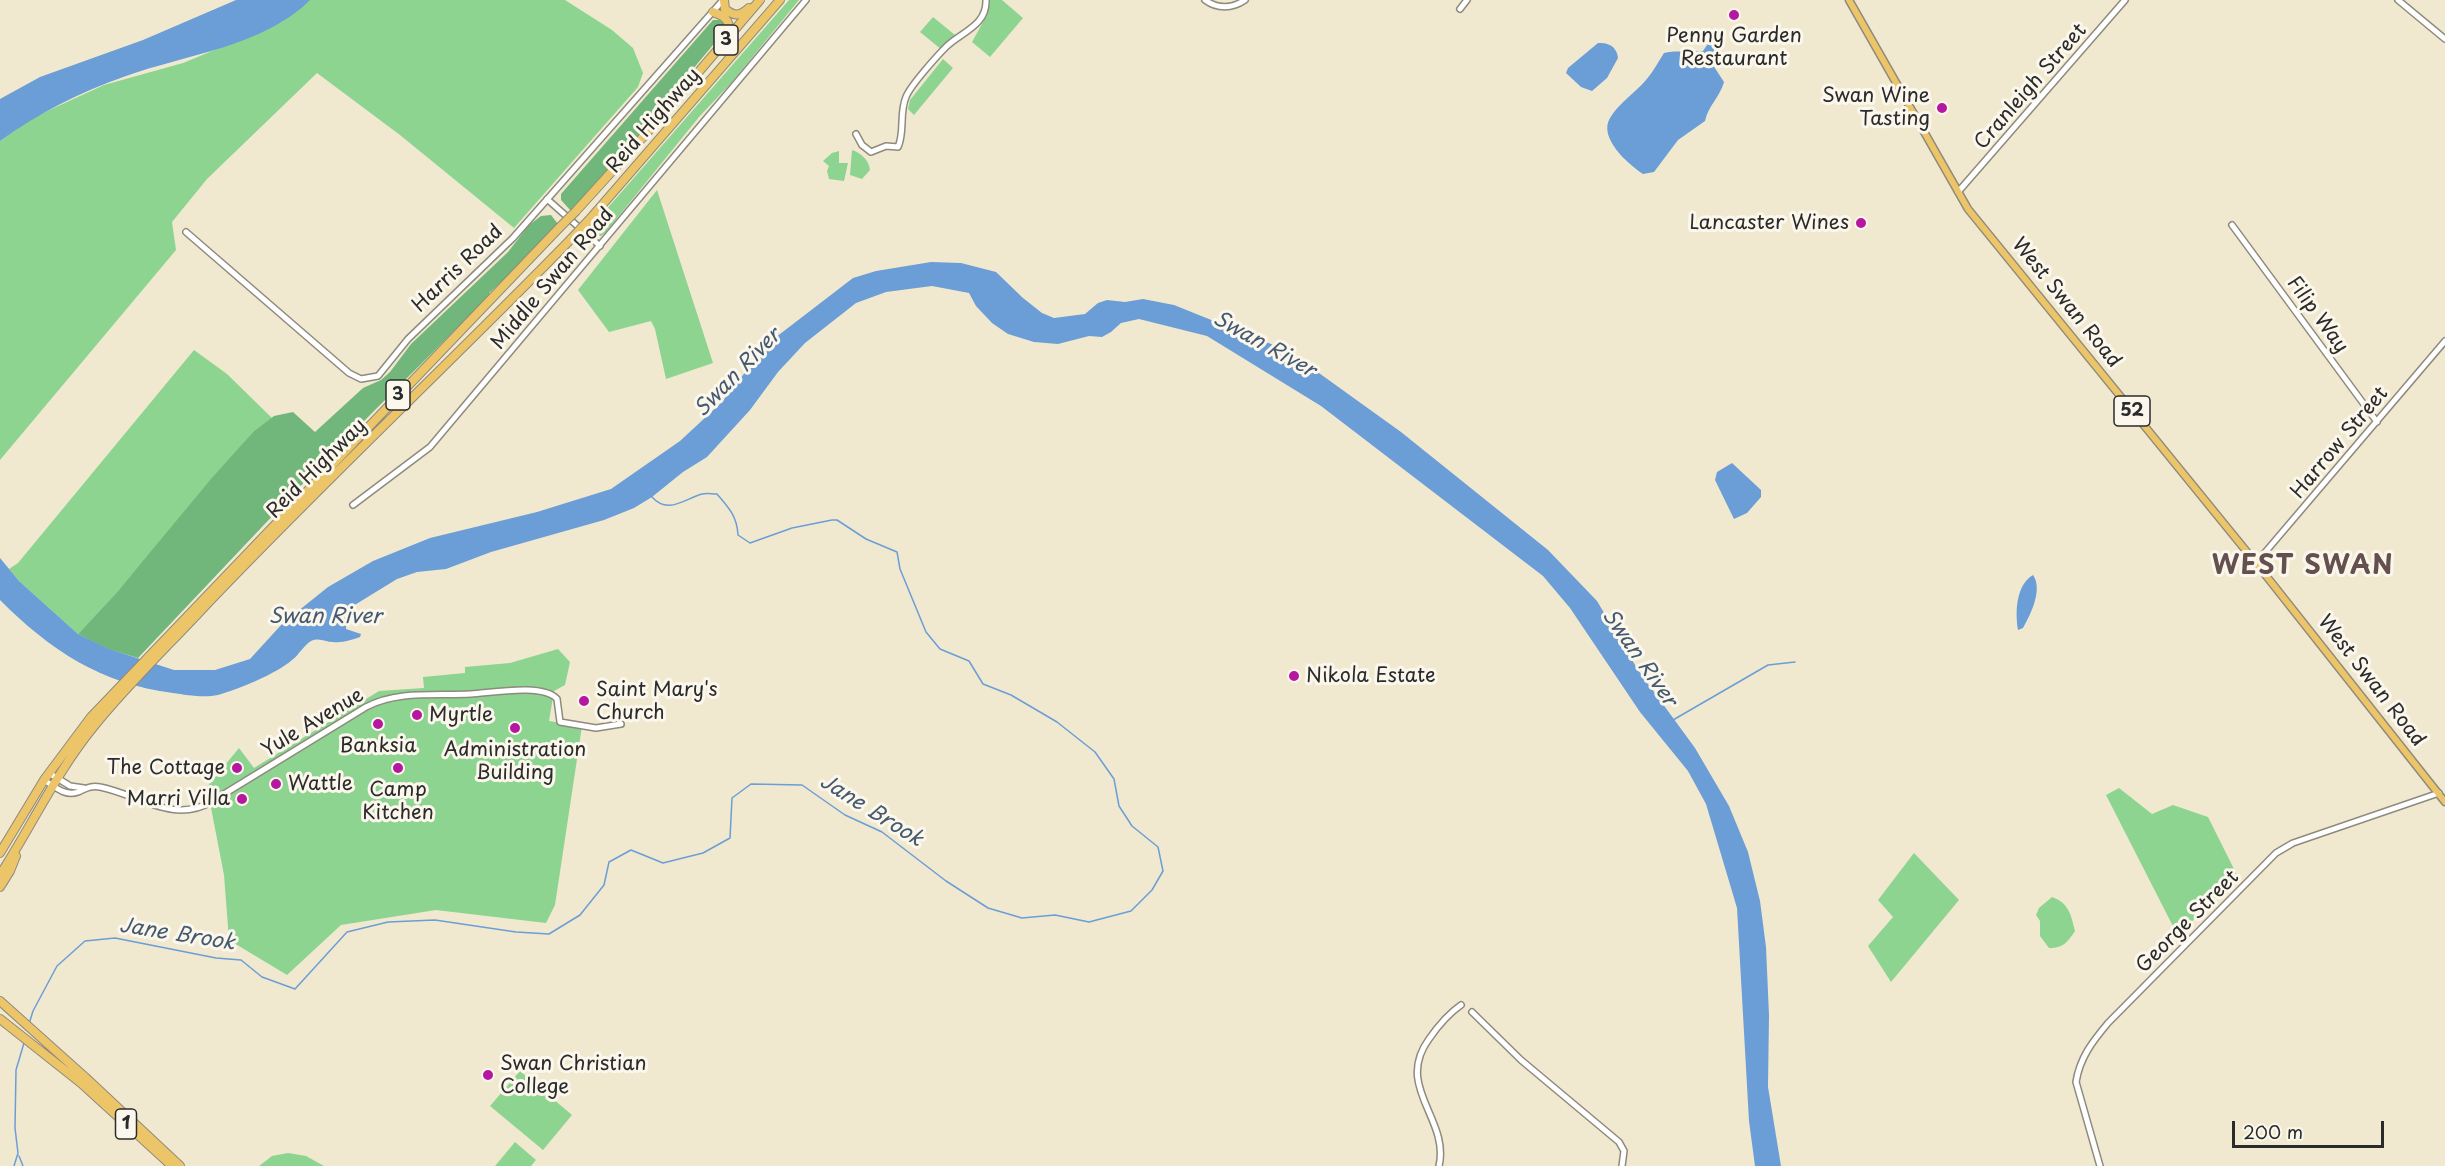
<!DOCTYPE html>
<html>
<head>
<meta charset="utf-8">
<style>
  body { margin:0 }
  #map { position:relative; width:2445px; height:1166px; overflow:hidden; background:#f0e9d0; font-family:"Playpen Sans",sans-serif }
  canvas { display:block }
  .scale { position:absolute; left:2232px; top:1121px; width:152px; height:27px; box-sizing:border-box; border:3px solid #2b2b2b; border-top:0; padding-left:8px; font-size:18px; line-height:21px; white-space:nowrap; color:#2b2b2b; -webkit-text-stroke:4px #fbf7ec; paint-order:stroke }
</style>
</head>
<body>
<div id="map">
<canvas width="2445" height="1166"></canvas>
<div class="scale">200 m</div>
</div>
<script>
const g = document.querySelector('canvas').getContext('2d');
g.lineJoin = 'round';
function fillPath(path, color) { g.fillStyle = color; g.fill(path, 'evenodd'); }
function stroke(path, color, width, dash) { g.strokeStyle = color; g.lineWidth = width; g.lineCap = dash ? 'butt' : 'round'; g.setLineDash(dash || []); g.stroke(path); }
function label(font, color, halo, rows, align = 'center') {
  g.font = font + ' "Playpen Sans",sans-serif'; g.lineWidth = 6; g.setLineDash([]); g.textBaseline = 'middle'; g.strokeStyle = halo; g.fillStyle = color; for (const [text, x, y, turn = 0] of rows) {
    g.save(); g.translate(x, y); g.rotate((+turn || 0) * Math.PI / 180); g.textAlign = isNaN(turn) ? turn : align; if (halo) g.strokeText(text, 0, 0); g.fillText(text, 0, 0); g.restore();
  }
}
fillPath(new Path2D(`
  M 306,0 L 565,0 L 612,30 L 633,48 L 643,73 L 638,87 L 514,228 L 400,135 L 317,73 L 207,179 L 172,222 L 176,250 L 0,460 L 0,141 L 32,118 L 104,85 L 183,63 L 282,22 Z
  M 789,0 L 799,0 L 732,82 L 699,117 L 605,233 L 601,236 L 591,236 L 587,232 L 598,219 Z
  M 990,0 L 1002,0 L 1023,18 L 990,57 L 972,42 L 987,15 Z
  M 933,17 L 955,35 L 942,50 L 920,32 Z
  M 943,59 L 953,68 L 914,115 L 908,109 L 910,100 Z
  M 852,150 C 861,153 869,160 870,170 L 862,179 L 850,175 Z
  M 839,151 L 839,163 L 848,163 L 844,181 L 829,179 L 827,171 L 829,166 L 823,161 L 832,153 Z
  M 657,190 L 713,363 L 666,379 L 655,329 L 651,321 L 609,332 L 578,290 Z
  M 194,350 L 227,374 L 272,418 L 254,431 L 118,591 L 78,634 L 19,581 L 9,569 L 18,563 Z
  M 558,649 L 570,662 L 565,685 L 554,691 L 549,721 L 582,726 L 555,905 L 546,923 L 436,910 L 341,925 L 287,975 L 229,940 L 224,875 L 207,787 L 239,748 L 254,768 L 379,691 L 424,688 L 423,677 L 465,673 L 465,667 L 510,663 Z
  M 2119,788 L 2152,814 L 2173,805 L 2208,817 L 2237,875 L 2178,936 L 2106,795 Z
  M 1914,853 L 1959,900 L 1891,982 L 1868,946 L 1893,917 L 1878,900 Z
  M 2052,897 C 2069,903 2071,915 2075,931 C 2067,943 2063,948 2049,948 L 2040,936 L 2040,921 L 2036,915 L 2039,908 Z
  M 520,1071 L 572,1115 L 543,1150 L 490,1106 Z
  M 515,1142 L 536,1160 L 531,1166 L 495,1166 Z
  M 288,1153 L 306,1156 L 324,1166 L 259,1166 L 272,1156 Z`), '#8cd490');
fillPath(new Path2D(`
  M 713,20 L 719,20 L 723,23 L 723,33 L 647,124 L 641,135 L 571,211 L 561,200 L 561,194 Z
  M 551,215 L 558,224 L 522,263 L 489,293 L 490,295 L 331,454 L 138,658 L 108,649 L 78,634 L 118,591 L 211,479 L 254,431 L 274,416 L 293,412 L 315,432 L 363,388 L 381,380 L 390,372 L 411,344 L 508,252 L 529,225 L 541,216 Z`), '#71b67a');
fillPath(new Path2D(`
  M 236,0 L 310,0 C 265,46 184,55 126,76 C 80,92 39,113 0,141 L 0,99 L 40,77 L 143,40 Z
  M 1709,42 L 1715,47 L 1711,62 L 1724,82 C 1720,97 1708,106 1705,121 L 1678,140 L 1654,172 L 1643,174 C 1628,164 1598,138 1610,118 C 1619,103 1635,93 1646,80 C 1653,72 1658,62 1664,53 C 1677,50 1689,53 1703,51 Z
  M 1598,43 C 1609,42 1617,47 1618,58 L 1607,78 L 1592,91 L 1581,87 L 1566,73 L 1568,68 Z
  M 931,262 L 961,263 L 996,272 L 1023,298 L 1042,313 L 1054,318 L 1085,314 L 1098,303 L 1107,300 L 1125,302 L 1143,299 L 1174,305 L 1276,346 L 1305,363 L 1401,432 L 1548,550 L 1597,601 L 1638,670 L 1695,748 L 1729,806 L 1748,852 L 1760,901 L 1766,947 L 1769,1015 L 1768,1087 L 1781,1166 L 1755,1166 L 1749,1121 L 1737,908 L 1706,804 L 1688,771 L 1640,712 L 1570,608 L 1543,576 L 1321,406 L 1207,336 L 1139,319 L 1121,323 L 1111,332 L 1102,337 L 1089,336 L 1058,344 L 1034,342 L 1008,334 L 992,323 L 976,306 L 969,293 L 932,286 L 886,292 L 856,303 L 805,343 L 778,372 L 750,410 L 707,457 L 683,472 L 652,497 L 634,508 L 604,520 L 491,552 L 446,569 L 417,572 L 397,579 L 353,606 L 347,614 L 346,629 L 361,634 L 360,637 C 351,640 343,643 333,642 C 325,642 320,637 311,641 C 303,646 299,655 292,660 C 276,674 239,689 218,695 C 204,698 186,695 173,693 C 101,684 50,650 0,600 L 0,558 L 19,581 L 78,634 L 109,649 L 174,670 L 215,670 L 250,659 L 282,624 L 328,587 L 373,561 L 430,538 L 537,512 L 611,489 L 680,441 L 722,402 L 767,344 L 853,278 L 876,271 Z
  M 1732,463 L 1761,490 L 1761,497 L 1747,513 L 1734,519 L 1715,480 L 1717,472 Z
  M 2033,575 C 2043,589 2031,614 2023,628 L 2018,630 C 2015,612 2016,585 2033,575 Z`), '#6b9dd6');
stroke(new Path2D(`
  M 1673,720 L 1768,665 L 1795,662
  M 29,1024 L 33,1011 L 57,966 L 85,941 L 115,938 L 216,958 L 241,960 L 262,977 L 295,989 L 347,932 L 388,922 L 435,920 L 516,932 L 549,934 L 580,915 L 604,885 L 609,862 L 631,850 L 663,863 L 703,853 L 730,838 L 732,798 L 751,784 L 802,785 L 845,815 L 882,832 L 946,881 L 988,908 L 1022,918 L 1055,915 L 1089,922 L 1131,911 L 1152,890 L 1163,871 L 1158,847 L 1132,826 L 1119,806 L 1114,779 L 1095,752 L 1057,722 L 1011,695 L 983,684 L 969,661 L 940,649 L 926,632 L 900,569 L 897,552 L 866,539 L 837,520 L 832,520 L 792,528 L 750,543 L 738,535 C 737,516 729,508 717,494 C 712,494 706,493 702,494 C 684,499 668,515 652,497
  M 19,1156 L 23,1166
  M 14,1166 L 18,1153 L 15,1128 L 16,1070 L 24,1043`), '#6b9dd6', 1.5);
const minor = new Path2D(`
  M 1205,0 C 1217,9 1232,9 1245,0
  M 2398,0 L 2445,39
  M 1460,9 L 1467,0
  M 856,134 L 862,145 L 871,152 L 886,146 L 898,147 C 905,132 899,113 906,97 C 910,86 937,56 946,47 C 961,32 987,26 986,0
  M 1958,192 L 2125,0
  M 547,199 L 600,246
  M 2232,225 L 2377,422
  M 186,232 L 349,373 L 361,379 L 378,376 L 408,339 L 513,238 L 723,0
  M 353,505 L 430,447 L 806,0
  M 2256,563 L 2445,341
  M 49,773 L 70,786 L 84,788
  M 44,780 C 54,786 65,797 78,792 C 85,789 91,785 100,787 C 137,794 173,824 211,802 L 366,707 C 398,690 437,696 471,694 C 491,693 543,683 557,699 L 560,722 L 596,728 L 621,724
  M 1472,1012 L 1521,1060 L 1619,1142 L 1624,1151 L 1622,1166
  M 1439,1166 C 1450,1119 1394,1087 1429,1039 C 1438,1026 1448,1014 1461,1005
  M 2100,1166 L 2076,1082 C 2080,1057 2093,1041 2108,1023 L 2276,853 L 2293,843 L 2439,793`);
const major = new Path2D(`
  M 1849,0 L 1968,209 L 2256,563 L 2445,802`);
const highway = new Path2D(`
  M 724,0 L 725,9 C 735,17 740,16 749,8
  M 713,12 C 721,15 727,17 729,26 L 723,38
  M 576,211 L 644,136 L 760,0
  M 589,220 L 780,0
  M 0,853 L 44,780 L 91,717 L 560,227
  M 0,875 C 32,825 57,771 95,725 C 129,683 169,645 206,605 C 325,480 451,362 572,238
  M 0,887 L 10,871 L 16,856
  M 0,1001 L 86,1078 L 180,1166
  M 0,1019 L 81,1083 L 172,1166`);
stroke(minor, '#8e8a7e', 8);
stroke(major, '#8e8a7e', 9);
stroke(highway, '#8e8a7e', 10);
stroke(minor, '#fff', 5);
stroke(major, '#edc569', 6);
stroke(highway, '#edc569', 8);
const highwayBridge = new Path2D(`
  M 560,227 L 576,211
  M 572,238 L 589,220`);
stroke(highwayBridge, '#8e8a7e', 10, []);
stroke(highwayBridge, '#edc569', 8);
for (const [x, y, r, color] of [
  [1734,15,6,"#b5179e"],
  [1942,108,6,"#b5179e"],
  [1861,223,6,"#b5179e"],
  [1294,676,6,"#b5179e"],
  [584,701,6,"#b5179e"],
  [417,715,6,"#b5179e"],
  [378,724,6,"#b5179e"],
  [515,728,6,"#b5179e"],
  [237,768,6,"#b5179e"],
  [398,768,6,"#b5179e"],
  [276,784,6,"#b5179e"],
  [242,799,6,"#b5179e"],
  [488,1075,6,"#b5179e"]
]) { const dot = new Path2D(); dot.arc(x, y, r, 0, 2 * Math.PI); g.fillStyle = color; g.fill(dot); stroke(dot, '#fbf7ec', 2); }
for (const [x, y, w] of [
  [726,40,24],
  [398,395,24],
  [2132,411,36],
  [126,1124,21]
]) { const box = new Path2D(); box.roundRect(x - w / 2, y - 15, w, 30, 4.5); g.fillStyle = '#fbf7ec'; g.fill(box); stroke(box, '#2b2b2b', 1.5); }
label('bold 18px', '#2b2b2b', null, [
  ["3",726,40],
  ["3",398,395],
  ["52",2132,411],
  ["1",126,1124]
]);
label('20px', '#2b2b2b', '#fbf7ec', [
  ["Penny Garden",1734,36,"center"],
  ["Restaurant",1734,59,"center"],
  ["Swan Wine",1930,96,"right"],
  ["Tasting",1930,119,"right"],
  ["Lancaster Wines",1849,223,"right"],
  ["Nikola Estate",1306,676],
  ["Saint Mary's",596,690],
  ["Church",596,713],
  ["Myrtle",429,715],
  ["Banksia",378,746,"center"],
  ["Administration",515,750,"center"],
  ["Building",515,773,"center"],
  ["The Cottage",225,768,"right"],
  ["Wattle",288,784],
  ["Camp",398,790,"center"],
  ["Kitchen",398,813,"center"],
  ["Marri Villa",230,799,"right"],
  ["Swan Christian",500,1064],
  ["College",500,1087]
], 'left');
label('20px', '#2b2b2b', '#fbf7ec', [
  ["Cranleigh Street",2031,87,-49],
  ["Reid Highway",654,121,-49],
  ["Harris Road",458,269,-44],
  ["Middle Swan Road",553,279,-50],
  ["West Swan Road",2066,303,51],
  ["Filip Way",2317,315,54],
  ["Harrow Street",2340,443,-50],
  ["Reid Highway",317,469,-45],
  ["West Swan Road",2371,681,52],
  ["Yule Avenue",313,723,-31],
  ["George Street",2188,922,-45]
]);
label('italic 21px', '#45596f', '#fbf7ec', [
  ["Swan River",1264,345,29],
  ["Swan River",738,373,-46],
  ["Swan River",325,617],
  ["Swan River",1639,658,55],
  ["Jane Brook",871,811,32],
  ["Jane Brook",177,935,9]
]);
g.letterSpacing = '1.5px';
label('bold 26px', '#64504e', '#fbf7ec', [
  ["WEST SWAN",2303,567]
]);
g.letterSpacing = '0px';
</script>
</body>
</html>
